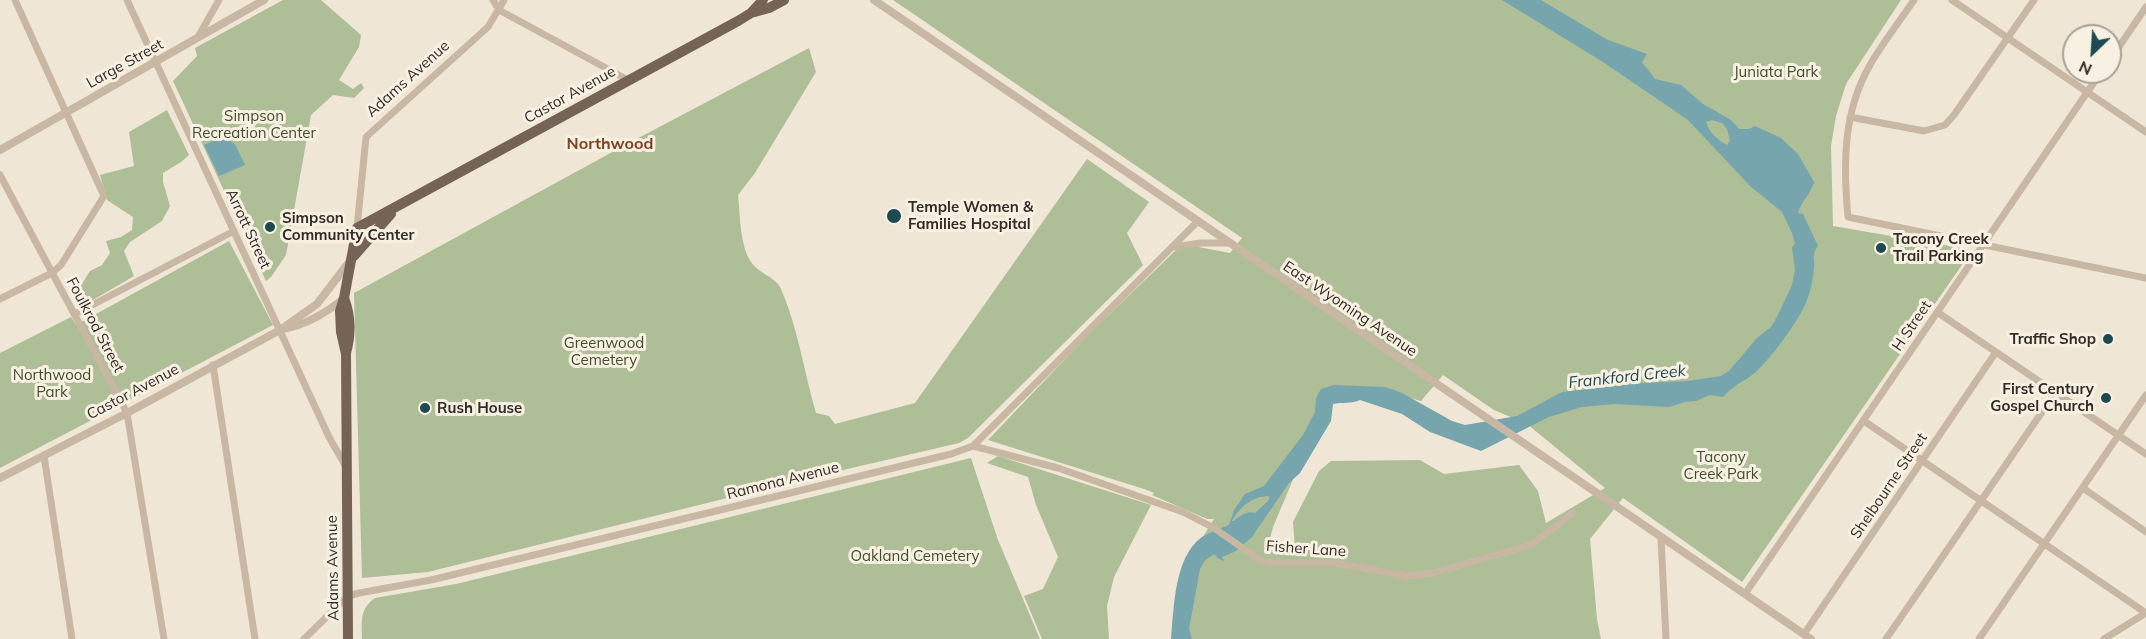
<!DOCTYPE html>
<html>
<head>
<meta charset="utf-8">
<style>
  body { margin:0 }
  #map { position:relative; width:2146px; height:639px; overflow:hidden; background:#f0e6d6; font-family:Mulish,sans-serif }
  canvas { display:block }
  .north { position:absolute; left:2062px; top:24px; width:60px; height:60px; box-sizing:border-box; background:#f8f0e2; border:2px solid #a9a196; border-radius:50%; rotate:205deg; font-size:16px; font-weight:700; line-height:24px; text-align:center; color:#332b25 }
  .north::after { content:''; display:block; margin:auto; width:21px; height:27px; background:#1b4a53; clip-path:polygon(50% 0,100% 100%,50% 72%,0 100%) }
</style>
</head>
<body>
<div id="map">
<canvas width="2146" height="639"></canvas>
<div class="north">N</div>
</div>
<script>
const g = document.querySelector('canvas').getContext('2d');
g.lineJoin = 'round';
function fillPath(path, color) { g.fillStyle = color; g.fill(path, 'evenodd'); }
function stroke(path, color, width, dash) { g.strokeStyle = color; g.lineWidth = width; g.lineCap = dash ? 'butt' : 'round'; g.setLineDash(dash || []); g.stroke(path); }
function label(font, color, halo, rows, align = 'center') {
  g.font = font + ' Mulish,sans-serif'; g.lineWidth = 6; g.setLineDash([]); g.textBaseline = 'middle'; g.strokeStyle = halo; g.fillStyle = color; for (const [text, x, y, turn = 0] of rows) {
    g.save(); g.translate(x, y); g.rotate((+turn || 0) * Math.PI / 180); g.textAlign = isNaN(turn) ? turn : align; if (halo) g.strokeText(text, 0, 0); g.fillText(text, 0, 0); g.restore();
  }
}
fillPath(new Path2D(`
  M 283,0 L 321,0 L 361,35 L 359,47 L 339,80 L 353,89 L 361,83 L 364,88 L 354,98 L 333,95 L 311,115 L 286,255 L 271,277 L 266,281 L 173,81 L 197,56 L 195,48 Z
  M 893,0 L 1901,0 L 1846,84 L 1836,116 L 1831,146 L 1833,226 L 1961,248 L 1966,253 L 1966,259 L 1742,582 L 1623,498 L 1590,539 L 1597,619 L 1601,639 L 1178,639 L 1193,553 L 1214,519 L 1207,519 L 1152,495 L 1154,493 L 1144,489 L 988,440 L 1086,337 L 1176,250 L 1193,246 L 1230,253 L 1242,238 ZM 1443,375 L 1494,410 L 1527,424 L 1605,488 L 1546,523 L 1538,491 L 1519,465 L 1444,474 L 1420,460 L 1331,461 L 1319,471 L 1293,522 L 1295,549 L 1268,546 L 1273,527 L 1326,401 L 1392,393 L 1421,401 Z
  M 809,48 L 816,72 L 755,173 L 738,195 C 740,214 740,246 751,262 C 758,273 776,277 781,289 C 798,328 804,372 816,413 L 829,416 L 835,424 L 915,403 L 1087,159 L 1149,202 L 1127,233 L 1143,265 L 968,438 L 959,443 L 796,481 L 428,572 L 362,578 L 354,293 L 627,144 Z
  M 167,110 L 189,155 L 181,162 L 163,173 L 163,182 L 170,206 L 162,221 L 130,242 L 124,251 L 134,276 L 81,307 L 73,298 L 90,271 L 102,265 L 110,253 L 106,241 L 121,237 L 132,230 L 133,217 L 107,200 L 100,175 L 134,166 L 129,132 Z
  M 229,241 L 273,325 L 0,468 L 0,353 L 71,317 L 76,325 Z
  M 998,456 L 1151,505 L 1114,577 L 1107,606 L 1109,639 L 1042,639 L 1024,596 L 1043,589 L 1058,557 L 1036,505 L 1028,477 L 987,463 Z
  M 971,458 L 998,540 L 1040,639 L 362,639 C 362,622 359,609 375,598 L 456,584 Z`), '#aebe97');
fillPath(new Path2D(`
  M 1502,0 L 1541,0 L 1608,40 L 1647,54 L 1642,62 L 1655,79 L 1681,85 L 1703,104 L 1731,120 L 1739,129 L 1749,129 L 1755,126 L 1781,138 L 1798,154 L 1814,182 C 1811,194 1801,201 1798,213 L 1803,214 L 1818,246 C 1811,255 1815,258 1814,267 C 1813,284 1808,302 1799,316 C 1787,336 1772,356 1756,372 C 1745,381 1732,386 1723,397 L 1710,395 L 1696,401 L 1685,402 L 1669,407 L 1614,404 L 1582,407 L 1549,417 L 1481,451 L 1430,432 L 1402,414 L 1360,400 C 1352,404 1342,402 1333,404 L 1331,421 L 1300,473 L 1289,483 L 1252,537 L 1236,551 L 1222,557 L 1224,561 L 1217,558 L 1215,554 L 1205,560 L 1200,569 L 1189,629 L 1192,639 L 1171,639 C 1174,608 1174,557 1202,537 C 1210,532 1220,529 1229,525 L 1234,510 L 1245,494 L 1264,486 L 1303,435 L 1315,412 L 1316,398 L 1321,389 L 1334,385 L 1385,387 L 1402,393 L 1452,421 L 1465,425 L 1517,416 L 1562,392 L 1643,383 L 1688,381 L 1721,376 L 1729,371 L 1757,338 L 1771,327 L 1778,315 L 1792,285 L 1795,270 L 1792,247 L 1795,244 L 1792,233 L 1782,212 L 1750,186 L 1688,120 L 1603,62 ZM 1712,120 L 1722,123 L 1727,129 L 1730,141 L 1727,145 C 1719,141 1709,133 1706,122 ZM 1269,496 L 1269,500 L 1255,513 C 1248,510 1239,516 1234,521 L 1232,521 C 1240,507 1252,496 1269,496 Z
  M 222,137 L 235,144 L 245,165 L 219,176 L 204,145 Z`), '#76a5ad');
stroke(new Path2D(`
  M 127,0 L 329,437 L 345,465
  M 493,0 L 499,10 L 628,80
  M 1914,0 C 1900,21 1883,42 1870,65 C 1843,112 1843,164 1848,217 L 2146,278
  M 1952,0 L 2146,132
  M 198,37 L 219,0
  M 2110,60 L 2146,7
  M 1850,117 L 1924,131 L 1945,125 L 1954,115 L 2034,0
  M 0,175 L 127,413 L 164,639
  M 357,228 L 366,137 L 488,27 L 504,0
  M 1174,247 L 1201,243 L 1231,243
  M 0,299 L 52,273 L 61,265 L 104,196 L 15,0
  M 1937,312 L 2146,454
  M 75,314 L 234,231
  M 213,365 L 255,639
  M 1864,421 L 2146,613
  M 973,446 L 1058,468 L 1183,512 L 1214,528 L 1261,561 L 1273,563 L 1333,563 L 1408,576 L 1432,573 L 1531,545 L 1573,513
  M 44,456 L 72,639
  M 2083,488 L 2146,532
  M 1661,538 L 1666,639
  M 1745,594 L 2101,72
  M 1804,634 L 1996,352
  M 304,639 L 348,596 L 359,593 L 431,580 L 951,454 L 973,446 L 1198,221
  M 1886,639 L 2055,393
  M 1979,639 L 2146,395
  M 2104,639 L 2146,613`), '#c8b7a3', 7);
stroke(new Path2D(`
  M 874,0 L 1811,639
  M 0,150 L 264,0
  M 283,329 C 305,325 326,313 343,299
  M 0,478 L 127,413 L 280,330 L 317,304 L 350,261`), '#c8b7a3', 8);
stroke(new Path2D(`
  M 751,13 L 769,8 L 784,0
  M 354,256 L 391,214
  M 344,298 C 351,316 351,335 346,353
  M 348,639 L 346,354 L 341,332 L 340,311 L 344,298 L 357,228 L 738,21 L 751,13 L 763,0`), '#756356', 10);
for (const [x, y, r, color] of [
  [894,216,8,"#1b4a53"],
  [270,227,6,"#1b4a53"],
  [1881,248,6,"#1b4a53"],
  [2108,339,6,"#1b4a53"],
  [2106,398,6,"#1b4a53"],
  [425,408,6,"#1b4a53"]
]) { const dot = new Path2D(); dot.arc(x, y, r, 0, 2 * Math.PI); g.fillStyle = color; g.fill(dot); stroke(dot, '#f8f0e2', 2); }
label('15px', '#332b25', '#f8f0e2', [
  ["Large Street",125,64,-29],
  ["Adams Avenue",408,79,-42],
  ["Castor Avenue",570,95,-29],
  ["Arrott Street",248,229,65],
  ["East Wyoming Avenue",1350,309,34],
  ["Foulkrod Street",95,325,62],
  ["H Street",1912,326,-56],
  ["Castor Avenue",133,392,-28],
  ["Ramona Avenue",783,481,-14],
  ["Shelbourne Street",1889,486,-56],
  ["Fisher Lane",1306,549,4],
  ["Adams Avenue",333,568,-91]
]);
label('15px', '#3e5029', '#f8f0e2', [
  ["Juniata Park",1776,72],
  ["Simpson",254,116],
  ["Recreation Center",254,133],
  ["Greenwood",604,343],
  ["Cemetery",604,360],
  ["Northwood",52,375],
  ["Park",52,392],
  ["Tacony",1721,457],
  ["Creek Park",1721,474],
  ["Oakland Cemetery",915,556]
]);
label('bold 15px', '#332b25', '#f8f0e2', [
  ["Temple Women &",908,207],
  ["Families Hospital",908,224],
  ["Simpson",282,218],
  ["Community Center",282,235],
  ["Tacony Creek",1893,239],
  ["Trail Parking",1893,256],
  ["Traffic Shop",2096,339,"right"],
  ["First Century",2094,389,"right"],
  ["Gospel Church",2094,406,"right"],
  ["Rush House",437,408]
], 'left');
label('bold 16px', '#80401f', '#f8f0e2', [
  ["Northwood",610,144]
]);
label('italic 16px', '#1b4a53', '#f8f0e2', [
  ["Frankford Creek",1627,377,-6]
]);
</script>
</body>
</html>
